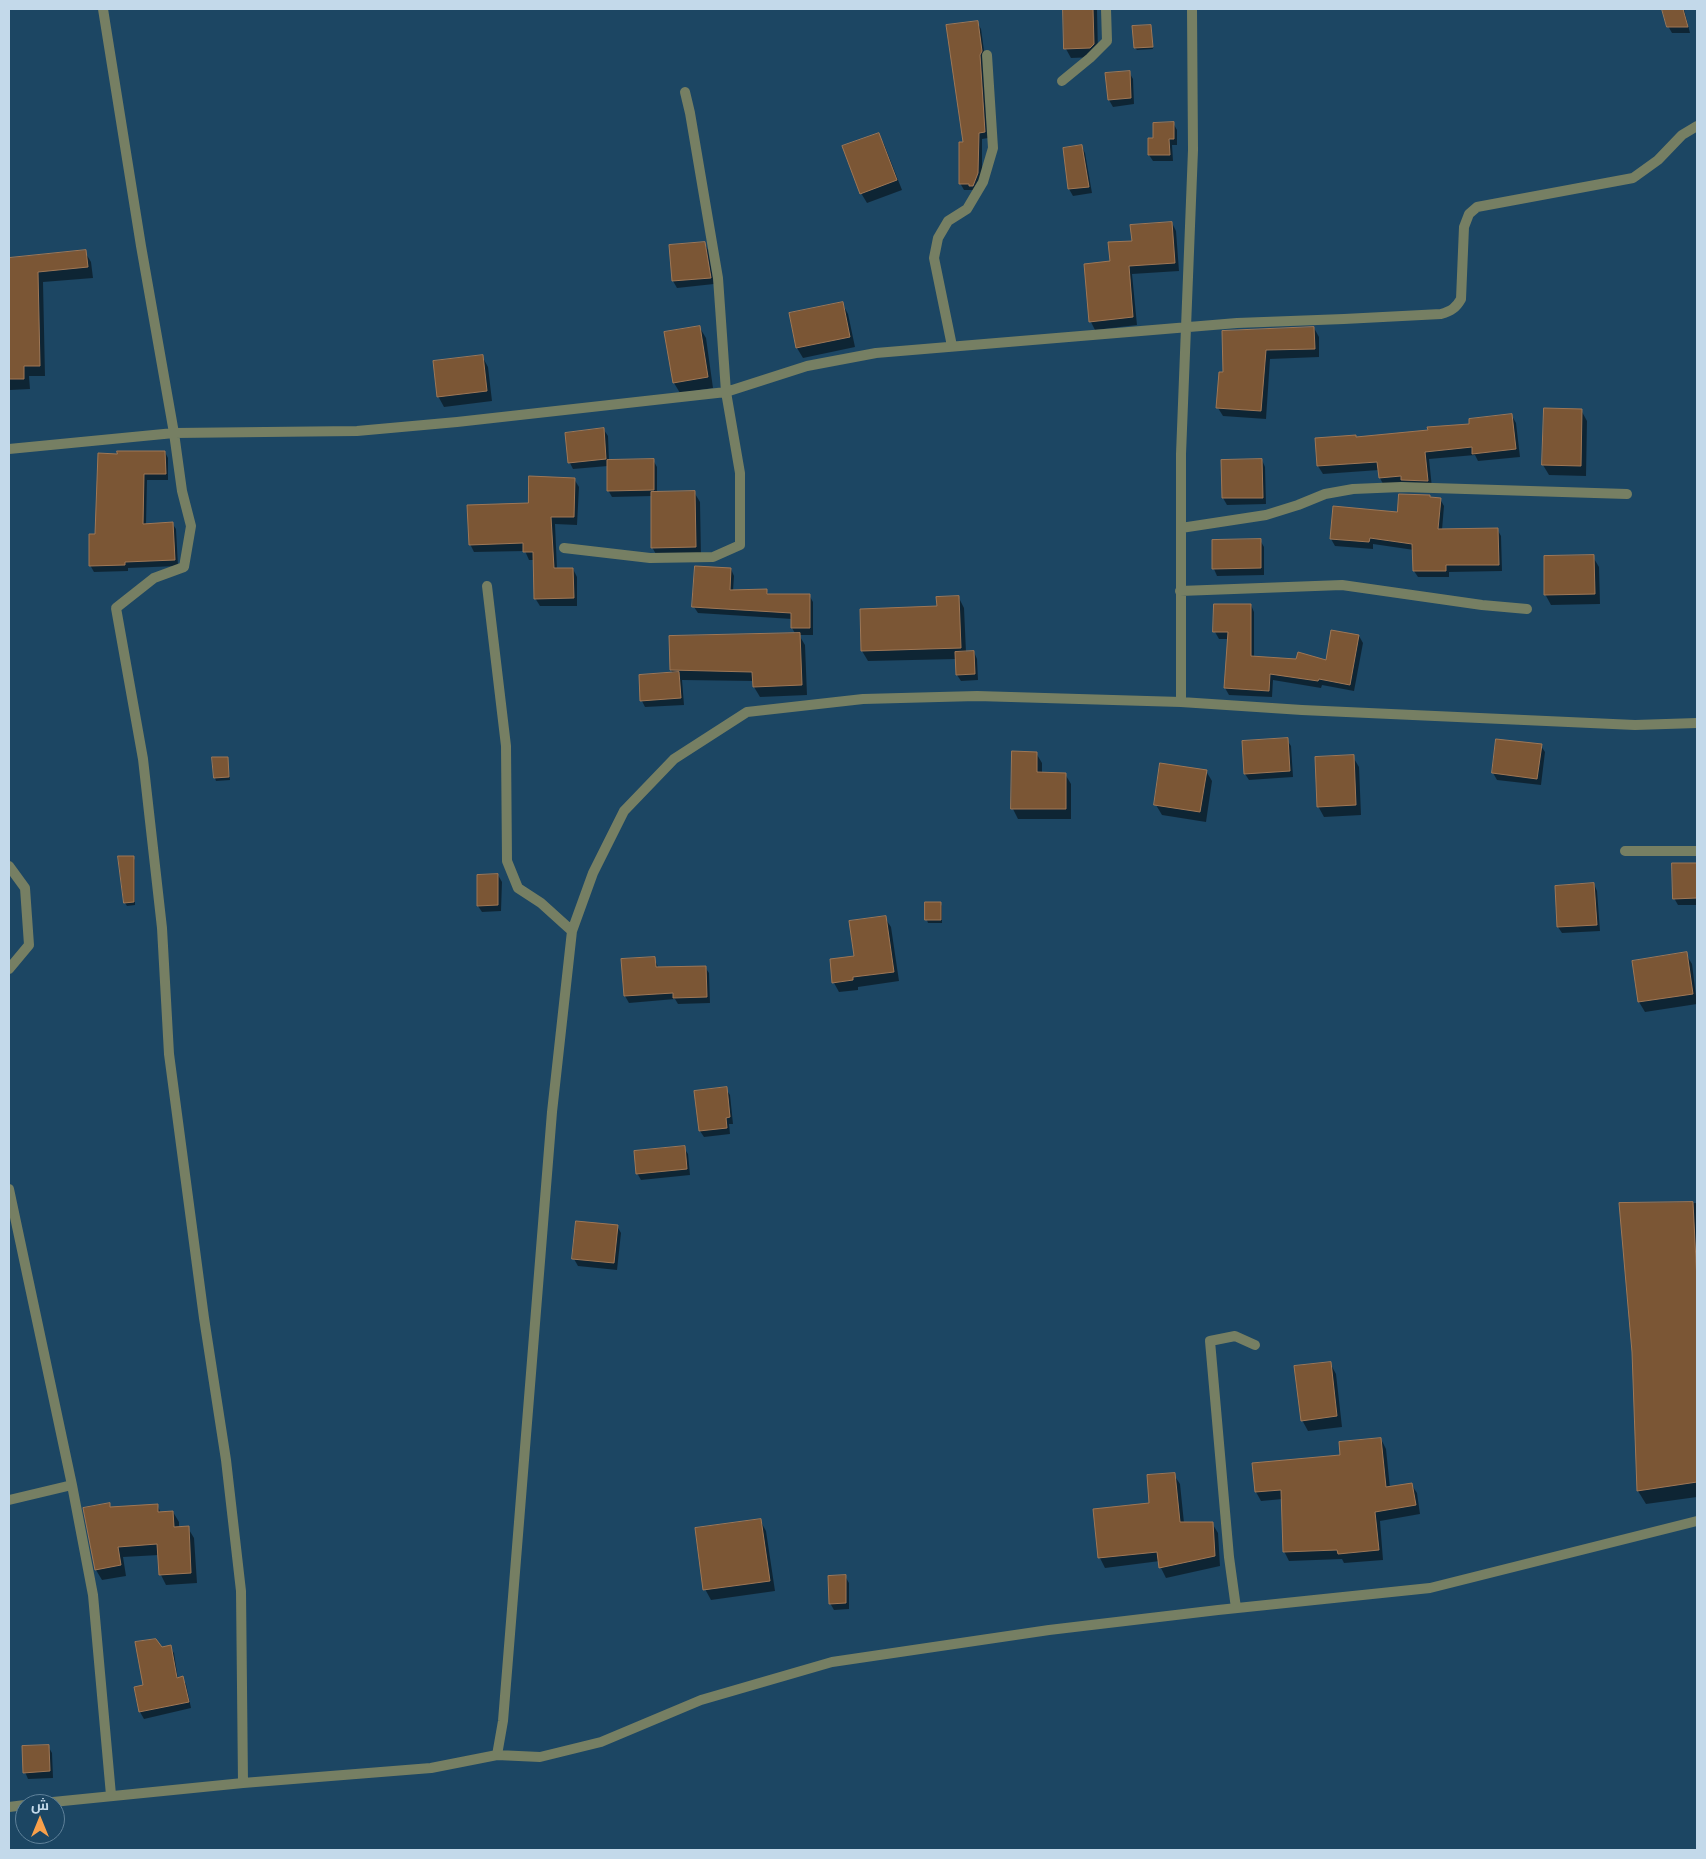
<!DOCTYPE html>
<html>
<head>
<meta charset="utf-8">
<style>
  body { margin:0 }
  #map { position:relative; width:1706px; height:1859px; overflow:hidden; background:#1c4663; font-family:Helvetica,Cairo,sans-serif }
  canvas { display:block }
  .frame { position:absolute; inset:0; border:10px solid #c3d9ea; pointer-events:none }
  .north { position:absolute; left:15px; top:1794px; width:50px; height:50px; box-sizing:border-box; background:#1c4663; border:1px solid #5f8199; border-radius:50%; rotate:0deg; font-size:14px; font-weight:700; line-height:20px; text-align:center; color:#c3d9ea }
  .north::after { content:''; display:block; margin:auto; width:18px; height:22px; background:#f8a04b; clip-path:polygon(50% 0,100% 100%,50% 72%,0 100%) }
</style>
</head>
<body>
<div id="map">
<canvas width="1706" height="1859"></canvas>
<div class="frame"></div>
<div class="north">ش</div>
</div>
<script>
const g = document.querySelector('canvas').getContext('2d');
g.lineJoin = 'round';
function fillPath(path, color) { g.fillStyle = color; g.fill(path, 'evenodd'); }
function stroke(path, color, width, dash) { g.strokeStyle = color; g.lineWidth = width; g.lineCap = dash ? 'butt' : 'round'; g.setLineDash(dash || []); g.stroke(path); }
fillPath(new Path2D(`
  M 1064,9 L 1097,9 L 1098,53 L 1095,57 L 1071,58 L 1066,49 Z
  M 1663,9 L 1684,9 L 1690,33 L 1672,33 L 1668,26 Z
  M 977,22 L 981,29 L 985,58 L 988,138 L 982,139 L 982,180 L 973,190 L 964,190 L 960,183 Z
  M 1150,26 L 1153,49 L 1137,50 L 1135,48 Z
  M 1129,72 L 1133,79 L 1134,104 L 1113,107 L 1109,100 L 1106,74 Z
  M 1173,123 L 1177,130 L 1177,145 L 1172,145 L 1173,161 L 1153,161 L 1149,155 L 1155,139 Z
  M 878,134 L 884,144 L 902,190 L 867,203 L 861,193 Z
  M 1082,147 L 1085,153 L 1092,193 L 1073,196 L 1069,189 L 1064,149 Z
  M 1172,223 L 1176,231 L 1179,271 L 1132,274 L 1137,325 L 1095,330 L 1091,322 L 1085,265 L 1112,262 L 1133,243 Z
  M 704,243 L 708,250 L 714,284 L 677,288 L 673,281 L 670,246 Z
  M 85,252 L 91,262 L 93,278 L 43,282 L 45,376 L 29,376 L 30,389 L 10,390 L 9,387 L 9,259 Z
  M 842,303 L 848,314 L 855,347 L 803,358 L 797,348 L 790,314 Z
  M 700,328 L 706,338 L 713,388 L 680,393 L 674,383 Z
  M 1314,328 L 1319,337 L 1319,357 L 1270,359 L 1266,419 L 1223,416 L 1218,408 L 1225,374 L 1223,332 Z
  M 482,356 L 488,367 L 492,401 L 444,407 L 438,396 Z
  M 1581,410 L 1587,421 L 1586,476 L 1549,475 L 1543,465 Z
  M 1512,416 L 1516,423 L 1520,457 L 1478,461 L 1475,455 L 1429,459 L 1432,488 L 1384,486 L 1380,478 L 1379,470 L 1323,474 L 1318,466 L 1356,438 L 1471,425 Z
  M 604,430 L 608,436 L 609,461 L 653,460 L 657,467 L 657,494 L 694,492 L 700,502 L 701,557 L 658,558 L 652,547 L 653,496 L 612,497 L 608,490 L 608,466 L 573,469 L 570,463 Z
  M 165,452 L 168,458 L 168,480 L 147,480 L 146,525 L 172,523 L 176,529 L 178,566 L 128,568 L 128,571 L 94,572 L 90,565 L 119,455 Z
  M 1262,460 L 1265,467 L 1266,504 L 1227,505 L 1223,498 Z
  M 574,479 L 579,487 L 577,525 L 555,524 L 557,569 L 573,569 L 577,577 L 577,606 L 540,606 L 535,598 L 535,560 L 529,560 L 525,551 L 474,552 L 470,544 Z
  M 1431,499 L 1440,499 L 1444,506 L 1442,530 L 1497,529 L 1501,536 L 1502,571 L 1449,572 L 1449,577 L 1418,577 L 1414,571 L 1414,550 L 1373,544 L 1373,549 L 1335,546 L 1331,539 Z
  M 1260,540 L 1264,547 L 1264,575 L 1217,576 L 1214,569 Z
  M 1593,557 L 1599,567 L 1600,604 L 1551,605 L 1545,594 Z
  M 731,569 L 734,576 L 733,591 L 766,590 L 769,595 L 809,595 L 813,602 L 813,635 L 799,635 L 805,645 L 807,695 L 760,697 L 754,687 L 754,681 L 682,680 L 684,705 L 645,707 L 642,701 L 673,674 L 671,670 L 796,635 L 792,628 L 792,619 L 698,613 L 694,607 Z
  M 959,598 L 964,608 L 966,652 L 974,652 L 977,659 L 978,680 L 961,681 L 957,675 L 957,659 L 868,661 L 862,651 Z
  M 1251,605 L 1254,612 L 1254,658 L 1327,661 L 1359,636 L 1363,643 L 1354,691 L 1322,685 L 1321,688 L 1273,680 L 1272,697 L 1229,695 L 1225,688 L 1228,639 L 1219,639 L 1215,632 Z
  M 1287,740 L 1291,746 L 1293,777 L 1249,780 L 1245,774 Z
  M 1541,746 L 1545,752 L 1541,785 L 1497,780 L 1493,773 Z
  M 1036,753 L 1042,763 L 1042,774 L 1065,774 L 1071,784 L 1071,819 L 1018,819 L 1013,809 Z
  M 1353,757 L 1359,767 L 1361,815 L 1324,817 L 1318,806 Z
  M 227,758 L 230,780 L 216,781 L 215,778 Z
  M 1206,771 L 1212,781 L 1206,822 L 1162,815 L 1156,805 Z
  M 133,857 L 135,860 L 135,905 L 127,906 L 125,903 Z
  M 1673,864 L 1697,864 L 1697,905 L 1678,905 L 1674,898 Z
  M 498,875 L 502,882 L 501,911 L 482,912 L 478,906 Z
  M 1594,884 L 1597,891 L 1600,931 L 1562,933 L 1558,927 Z
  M 940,903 L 942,906 L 942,923 L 928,923 L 927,920 Z
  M 885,918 L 891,927 L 899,981 L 858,987 L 858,990 L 839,992 L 834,983 L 856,957 Z
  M 1686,954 L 1692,964 L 1697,1004 L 1645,1012 L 1639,1002 L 1633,962 Z
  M 654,958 L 659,969 L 705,967 L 709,973 L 710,1003 L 678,1004 L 675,999 L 629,1003 L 625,996 L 623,960 Z
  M 726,1089 L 730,1095 L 733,1124 L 729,1124 L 730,1134 L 704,1137 L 700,1131 Z
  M 684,1148 L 688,1154 L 690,1175 L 641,1180 L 637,1173 Z
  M 1697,1203 L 1697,1497 L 1646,1504 L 1638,1491 L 1633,1352 L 1620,1205 Z
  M 617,1226 L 621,1233 L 617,1270 L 578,1266 L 574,1259 Z
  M 1330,1363 L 1336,1374 L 1342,1427 L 1308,1431 L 1302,1420 Z
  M 1381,1439 L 1386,1449 L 1390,1488 L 1411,1484 L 1417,1493 L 1420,1514 L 1380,1521 L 1383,1560 L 1344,1563 L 1342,1559 L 1289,1561 L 1284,1551 L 1283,1499 L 1261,1501 L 1256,1492 L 1254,1464 L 1342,1456 Z
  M 1174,1475 L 1180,1484 L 1184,1523 L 1212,1523 L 1218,1533 L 1220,1566 L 1166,1578 L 1161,1568 L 1160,1561 L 1105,1568 L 1100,1558 L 1150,1504 Z
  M 109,1504 L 111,1508 L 157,1505 L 161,1513 L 173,1512 L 179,1522 L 179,1528 L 188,1528 L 194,1538 L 197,1583 L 166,1585 L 161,1575 L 159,1555 L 123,1557 L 126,1576 L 102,1580 L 96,1570 Z
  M 760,1520 L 766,1531 L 775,1591 L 711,1600 L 705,1589 Z
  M 845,1576 L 849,1583 L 849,1609 L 834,1610 L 830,1603 Z
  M 170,1647 L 174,1653 L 178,1679 L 182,1678 L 186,1684 L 191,1708 L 144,1719 L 140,1712 L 135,1688 L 144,1686 L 161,1648 Z
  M 48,1746 L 52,1753 L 53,1778 L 28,1779 L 25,1772 Z`), '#0007');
const building = new Path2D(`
  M 1063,9 L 1093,9 L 1094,44 L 1090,48 L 1064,49 Z
  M 1662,9 L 1683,9 L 1688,27 L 1667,27 Z
  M 978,21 L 982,51 L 980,55 L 985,132 L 979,133 L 978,173 L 973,186 L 969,186 L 969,184 L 959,184 L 959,142 L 963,142 L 946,25 Z
  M 1151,25 L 1153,47 L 1134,48 L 1132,26 Z
  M 1130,71 L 1131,98 L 1108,100 L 1105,73 Z
  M 1174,122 L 1174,139 L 1169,139 L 1170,155 L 1148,155 L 1148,138 L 1153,138 L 1153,123 Z
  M 879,133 L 897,180 L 860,194 L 842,146 Z
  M 1082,145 L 1089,187 L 1068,189 L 1063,148 Z
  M 1172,222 L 1175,263 L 1129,266 L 1133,317 L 1089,322 L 1084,264 L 1110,261 L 1108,242 L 1132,241 L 1130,225 Z
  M 705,242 L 711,278 L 672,281 L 669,245 Z
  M 86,250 L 88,267 L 38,272 L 40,366 L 24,366 L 24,379 L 9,379 L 9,258 Z
  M 843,302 L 850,337 L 796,348 L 789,313 Z
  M 700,326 L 708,377 L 673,383 L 664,332 Z
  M 1314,327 L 1315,349 L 1266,350 L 1261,411 L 1216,408 L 1219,372 L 1223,372 L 1222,331 Z
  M 483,355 L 487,391 L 437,397 L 433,361 Z
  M 1544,408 L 1582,409 L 1581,466 L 1542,465 Z
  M 1512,414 L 1516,449 L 1472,454 L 1472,447 L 1425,452 L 1428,481 L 1401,480 L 1401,476 L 1379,478 L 1377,462 L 1317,466 L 1315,438 L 1356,435 L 1356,437 L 1428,430 L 1427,427 L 1469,424 L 1469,419 Z
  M 604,428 L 606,459 L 568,463 L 565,433 Z
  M 117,451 L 165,451 L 166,474 L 144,474 L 143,524 L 173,522 L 175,560 L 125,562 L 125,565 L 89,566 L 89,534 L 95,534 L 98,453 L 117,454 Z
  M 654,459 L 654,490 L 607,491 L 607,460 Z
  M 1262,459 L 1263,498 L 1222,498 L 1221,460 Z
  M 529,476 L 575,478 L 574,517 L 551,517 L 554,568 L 573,568 L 574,598 L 534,599 L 533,552 L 523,552 L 523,543 L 469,545 L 467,505 L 528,503 Z
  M 695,491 L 696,547 L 651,548 L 651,492 Z
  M 1399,494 L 1430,495 L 1430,497 L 1441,498 L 1438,529 L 1498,528 L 1499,565 L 1446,565 L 1446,571 L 1413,571 L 1412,544 L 1370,538 L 1369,542 L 1330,539 L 1333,506 L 1397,512 Z
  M 1261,539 L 1261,568 L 1212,569 L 1212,540 Z
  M 1594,555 L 1595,594 L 1544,595 L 1544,556 Z
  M 695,566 L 731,568 L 730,590 L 767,589 L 767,594 L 810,594 L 810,628 L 791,628 L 791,613 L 692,607 Z
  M 959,596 L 961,648 L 861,651 L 860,609 L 937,606 L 936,597 Z
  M 1214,604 L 1251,604 L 1251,656 L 1296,659 L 1298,652 L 1326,660 L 1331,630 L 1359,635 L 1350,685 L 1319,679 L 1318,681 L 1270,674 L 1269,691 L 1224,688 L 1228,632 L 1213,632 Z
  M 800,633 L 802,685 L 753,687 L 752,672 L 670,670 L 669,636 Z
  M 974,651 L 975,674 L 956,675 L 955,652 Z
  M 679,672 L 681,698 L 640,701 L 639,675 Z
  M 1288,738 L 1290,771 L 1244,774 L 1242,741 Z
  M 1496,739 L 1542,744 L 1537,779 L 1492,773 Z
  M 1012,751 L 1037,752 L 1037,772 L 1066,773 L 1066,809 L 1011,809 Z
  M 1354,755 L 1356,805 L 1317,807 L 1315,757 Z
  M 212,757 L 228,757 L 229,777 L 214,778 Z
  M 1160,763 L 1207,770 L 1200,812 L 1154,805 Z
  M 118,856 L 134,856 L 134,902 L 124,903 Z
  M 1672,863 L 1697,863 L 1697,898 L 1673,899 Z
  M 498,874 L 498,905 L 477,906 L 477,875 Z
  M 1594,883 L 1597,925 L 1557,927 L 1555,886 Z
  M 925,902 L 941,902 L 941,920 L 925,920 Z
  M 886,916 L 894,972 L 853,977 L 853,980 L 832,983 L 830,959 L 854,956 L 849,921 Z
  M 1687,952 L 1693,994 L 1638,1002 L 1632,961 Z
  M 655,957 L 656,967 L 706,966 L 707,997 L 673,998 L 673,993 L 624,996 L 621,959 Z
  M 727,1087 L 730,1117 L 726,1118 L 727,1128 L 699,1131 L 694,1091 Z
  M 685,1146 L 687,1169 L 636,1174 L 634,1151 Z
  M 1693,1202 L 1697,1281 L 1697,1482 L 1637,1491 L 1632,1352 L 1619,1203 Z
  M 576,1221 L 618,1225 L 614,1263 L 572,1259 Z
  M 1331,1362 L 1337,1416 L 1301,1421 L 1294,1366 Z
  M 1381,1438 L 1386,1487 L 1412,1483 L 1416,1505 L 1375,1512 L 1379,1550 L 1338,1554 L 1337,1550 L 1283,1552 L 1281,1490 L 1255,1492 L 1252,1463 L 1340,1455 L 1339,1442 Z
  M 1175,1473 L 1180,1522 L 1213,1522 L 1215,1556 L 1159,1568 L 1157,1552 L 1098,1558 L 1093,1509 L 1149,1503 L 1147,1475 Z
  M 110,1503 L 110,1507 L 158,1504 L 158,1512 L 173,1511 L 174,1527 L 189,1526 L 191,1573 L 159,1575 L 157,1544 L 118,1547 L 121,1565 L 95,1570 L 83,1508 Z
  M 761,1519 L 770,1581 L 703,1590 L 695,1528 Z
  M 846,1575 L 846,1603 L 829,1604 L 828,1576 Z
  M 156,1639 L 162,1647 L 171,1645 L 177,1678 L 183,1676 L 189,1702 L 139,1712 L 134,1687 L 143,1685 L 135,1642 Z
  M 49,1745 L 50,1771 L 23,1773 L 22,1746 Z`);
fillPath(building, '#7b5635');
stroke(building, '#9e7756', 1);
stroke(new Path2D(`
  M 103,9 L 141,246 L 174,433 L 182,491 L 191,526 L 184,567 L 154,578 L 116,608 L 143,759 L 162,928 L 169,1054 L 204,1318 L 226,1460 L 241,1591 L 243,1783
  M 1062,81 L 1090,58 L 1107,41 L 1106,9
  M 952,346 L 934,258 L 938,238 L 948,221 L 967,209 L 983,182 L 993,148 L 987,55
  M 9,449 L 174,433 L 357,431 L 457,422 L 726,392 L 807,366 L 876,353 L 1237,323 L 1344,319 L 1441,314 C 1451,311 1456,308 1461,299 L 1464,227 L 1469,214 L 1477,207 L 1633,178 L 1658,160 L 1682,135 L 1697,126
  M 1181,528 L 1266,515 L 1298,505 L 1325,494 L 1353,489 L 1401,487 L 1627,494
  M 564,548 L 650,558 L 713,557 L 740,545 L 740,473 L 726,392 L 718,278 L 690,113 L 685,92
  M 487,586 L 506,746 L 507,861 L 518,888 L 541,903 L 572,931
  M 1180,591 L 1342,585 L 1482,605 L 1527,609
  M 1181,702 L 1181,454 L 1193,150 L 1192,9
  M 1625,851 L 1697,851
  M 9,866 L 25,888 L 29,945 L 9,969
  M 9,1189 L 72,1485 L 93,1595 L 111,1795
  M 9,1500 L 72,1485
  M 1236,1608 L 1229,1557 L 1210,1341 L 1235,1336 L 1255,1345
  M 497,1755 L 540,1757 L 601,1742 L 701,1700 L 832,1662 L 1049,1630 L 1218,1610 L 1430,1588 L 1697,1521
  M 33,1804 L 243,1783 L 431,1768 L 497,1755 L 503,1721 L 552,1112 L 572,931 L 593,873 L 624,811 L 674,759 L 747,712 L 863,699 L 977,696 L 1181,702 L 1302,710 L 1635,725 L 1697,723
  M 9,1807 L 25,1805`), '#767f63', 10);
</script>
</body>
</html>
